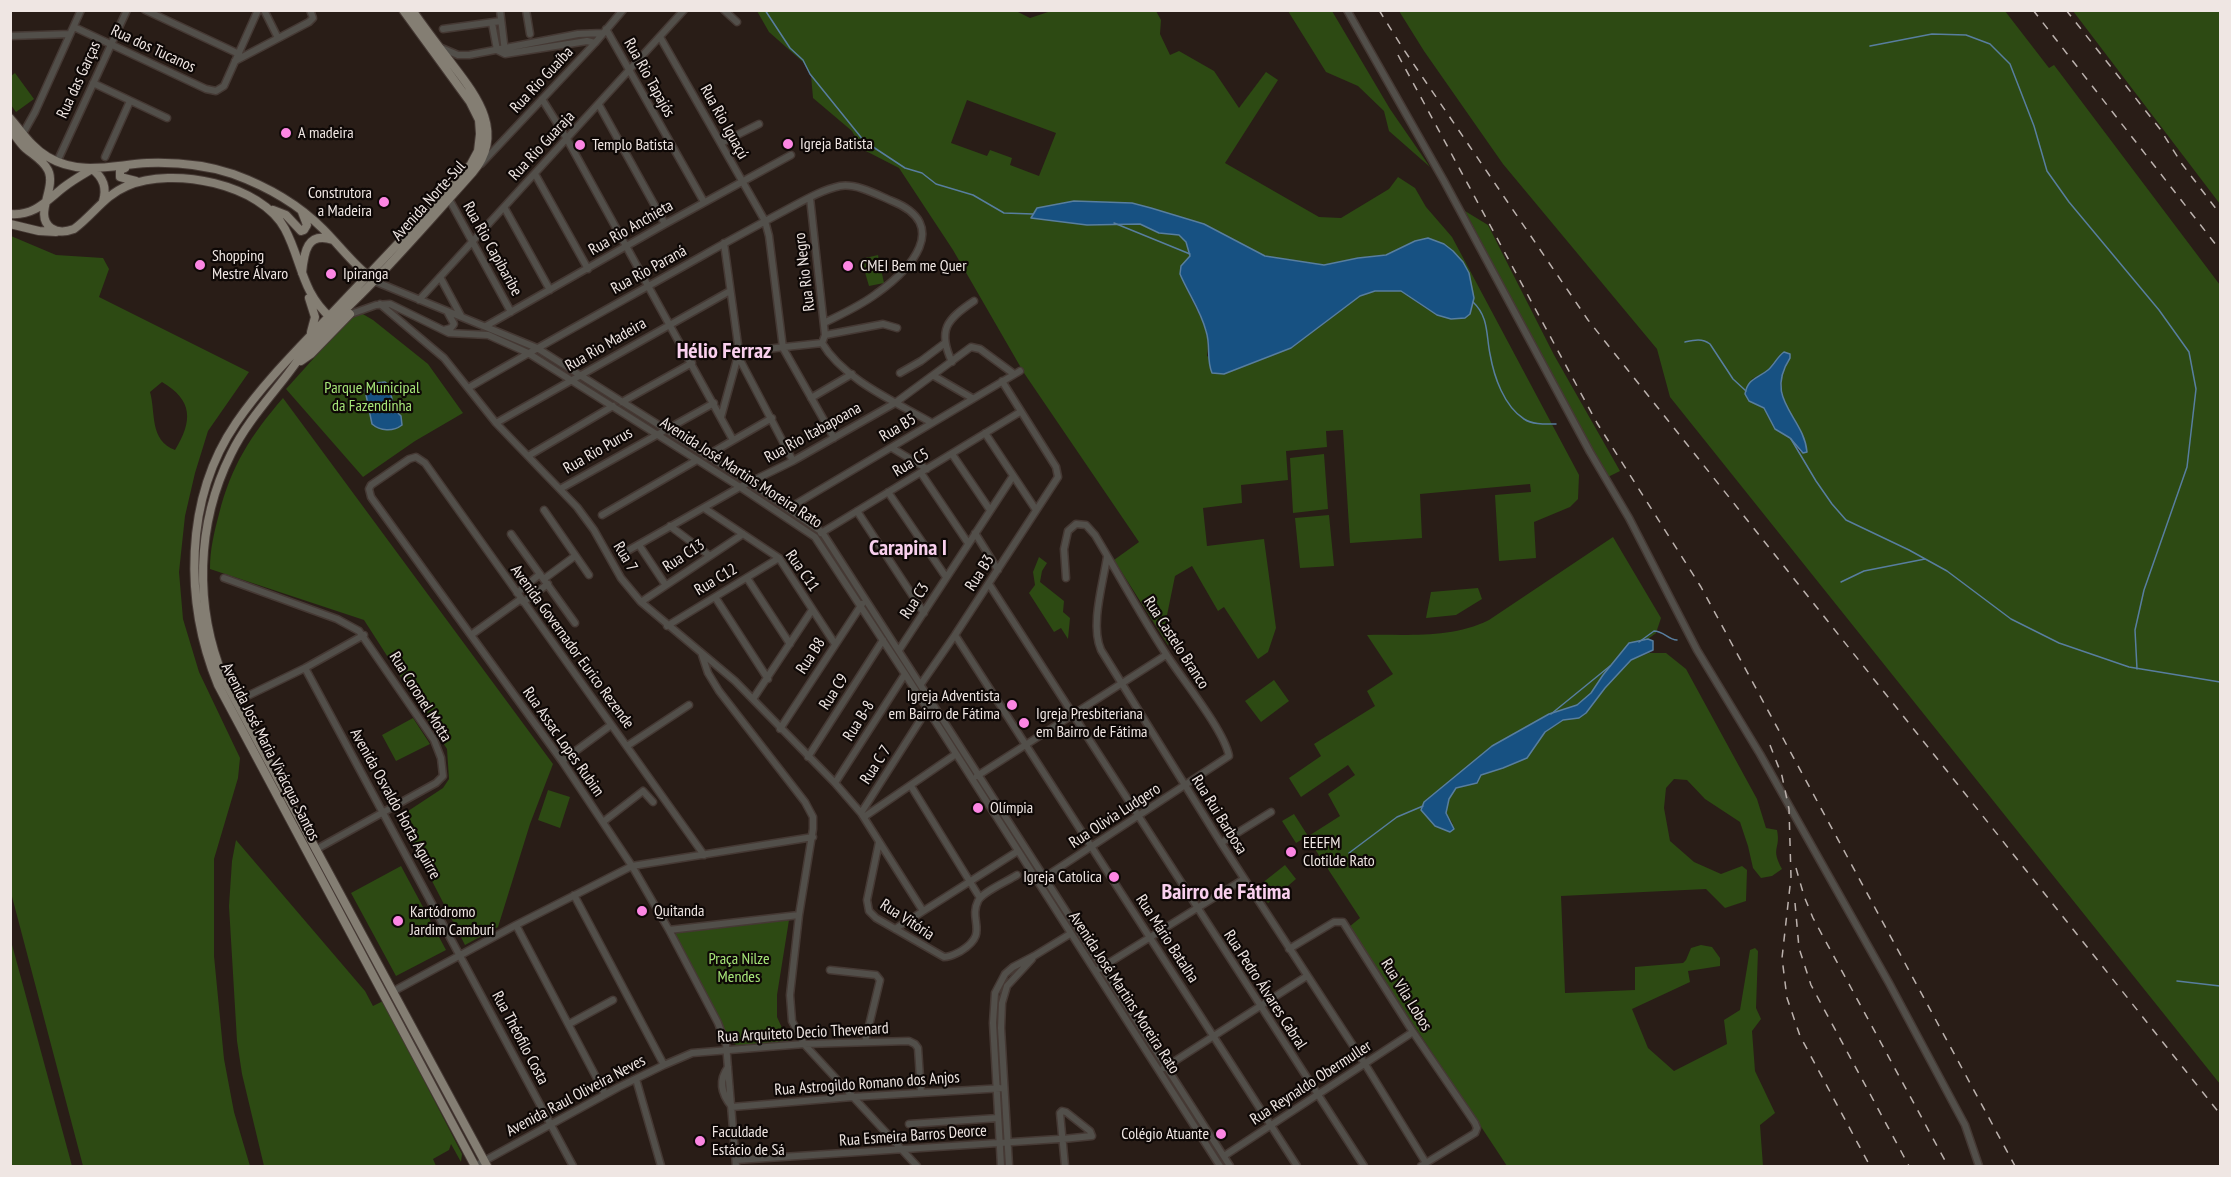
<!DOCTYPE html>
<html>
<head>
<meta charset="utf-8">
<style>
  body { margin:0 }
  #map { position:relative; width:2231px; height:1177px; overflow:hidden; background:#291d17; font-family:"PT Sans Narrow",sans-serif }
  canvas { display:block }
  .frame { position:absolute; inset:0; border:12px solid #efe6e3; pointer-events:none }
</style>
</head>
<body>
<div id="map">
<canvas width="2231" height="1177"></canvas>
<div class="frame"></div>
</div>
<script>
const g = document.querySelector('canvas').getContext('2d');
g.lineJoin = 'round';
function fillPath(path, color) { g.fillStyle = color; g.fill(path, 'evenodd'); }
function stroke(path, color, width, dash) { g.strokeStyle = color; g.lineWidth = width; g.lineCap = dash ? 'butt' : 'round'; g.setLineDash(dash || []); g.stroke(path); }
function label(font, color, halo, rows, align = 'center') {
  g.font = font + ' "PT Sans Narrow",sans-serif'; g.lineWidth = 4.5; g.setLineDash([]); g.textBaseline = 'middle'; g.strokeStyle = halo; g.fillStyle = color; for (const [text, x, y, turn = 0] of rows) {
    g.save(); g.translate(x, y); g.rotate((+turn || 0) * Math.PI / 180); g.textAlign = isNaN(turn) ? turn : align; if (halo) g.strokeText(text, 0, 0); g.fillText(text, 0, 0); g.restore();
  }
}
fillPath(new Path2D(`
  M 1014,10 L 1030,18 L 1051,11 L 1156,11 L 1161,20 L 1160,34 L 1170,55 L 1179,51 L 1214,71 L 1239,108 L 1266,72 L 1278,80 L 1225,163 L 1319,217 L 1341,218 L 1389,189 L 1398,177 L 1415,188 L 1426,207 L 1452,237 L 1579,475 L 1578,499 L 1570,507 L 1534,522 L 1536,558 L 1499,561 L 1495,495 L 1531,492 L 1530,484 L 1420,494 L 1422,538 L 1350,543 L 1343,430 L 1326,431 L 1327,447 L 1286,451 L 1288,480 L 1241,485 L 1242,503 L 1203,508 L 1207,546 L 1264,539 L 1276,628 L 1268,652 L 1258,659 L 1224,607 L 1218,611 L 1192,566 L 1175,576 L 1165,625 L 1174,641 L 1168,645 L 1114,560 L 1139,542 L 1024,373 L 953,250 L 899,168 L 862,149 L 852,131 L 813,98 L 811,75 L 803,62 L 769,32 L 757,11 ZM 967,100 L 1056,133 L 1039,176 L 1010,165 L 1012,158 L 990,150 L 987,156 L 951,143 ZM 1074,201 L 1132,203 L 1204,224 L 1265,256 L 1324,265 L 1357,258 L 1386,255 L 1415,241 L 1428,238 L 1453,251 L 1463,262 L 1469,273 L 1474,298 L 1470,314 L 1451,319 L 1427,309 L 1401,291 L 1375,291 L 1360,296 L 1291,348 L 1232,371 L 1207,356 C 1212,330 1196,311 1187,289 C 1183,282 1183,274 1181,266 L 1190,257 L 1186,242 L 1179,235 L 1159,233 L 1140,224 L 1087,225 L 1031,217 L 1037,208 Z
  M 1288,11 L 1332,11 L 1390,109 L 1430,167 L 1389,131 L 1384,111 L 1358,86 L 1326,72 Z
  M 1399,11 L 2005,11 L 2049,68 L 2054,65 L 2220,285 L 2220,1084 L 1670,397 L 1657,349 L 1503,164 L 1424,51 ZM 1788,361 C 1778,372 1781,390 1784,403 L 1807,448 L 1800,452 L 1790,438 L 1775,429 L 1764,408 L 1749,401 L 1747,397 L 1752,379 L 1769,370 L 1774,362 Z
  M 2073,11 L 2220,11 L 2220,204 Z
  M 15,73 L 34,99 L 16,112 L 11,105 L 11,76 Z
  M 1465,211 L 1488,225 L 1554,355 L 1620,471 L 1606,478 Z
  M 11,236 L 56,255 L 103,258 L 109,269 L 99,297 L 249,372 L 208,431 L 195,473 L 185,516 L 179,572 L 183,619 L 199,672 L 240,758 L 238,778 L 214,859 L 214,956 L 224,1059 L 234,1112 L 250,1166 L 83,1166 L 10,889 ZM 162,382 C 193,400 193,421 175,450 C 149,440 156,413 150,392 Z
  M 878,255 L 884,283 L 869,286 L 861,259 Z
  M 361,313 L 373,320 L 428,364 L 463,413 L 415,441 L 363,477 L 286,389 L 350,318 Z
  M 283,398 L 553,764 L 530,824 L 498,927 L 465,945 L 399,817 L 443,788 L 449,779 L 447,749 L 364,620 L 210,569 C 210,549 214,533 219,514 C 231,466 251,435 283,398 Z
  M 1324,454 L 1328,509 L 1293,513 L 1290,458 Z
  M 1329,515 L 1334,566 L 1300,568 L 1295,518 Z
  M 1613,537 L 1661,618 L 1656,633 L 1648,639 L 1629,643 L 1603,675 L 1591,693 L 1577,705 L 1549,714 L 1492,746 L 1424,802 L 1421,810 L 1453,824 L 1446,813 L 1449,799 L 1456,788 L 1477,783 L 1481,775 L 1503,768 L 1527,758 L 1545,732 L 1563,720 L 1579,718 L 1586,713 L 1605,688 L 1631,660 L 1649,653 L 1666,653 L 1686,669 L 1757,799 L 1766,828 L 1777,830 C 1781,850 1770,847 1782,869 L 1772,876 L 1761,878 L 1753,868 L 1748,846 L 1740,822 L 1705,799 L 1687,780 L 1674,779 L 1666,788 L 1664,808 L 1670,841 L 1694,862 L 1721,874 L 1742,866 L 1747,870 L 1746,901 L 1725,908 L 1706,889 L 1561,896 L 1565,993 L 1635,990 L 1635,967 L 1683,963 L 1686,960 L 1691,948 L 1701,945 L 1712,947 L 1720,958 L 1720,966 L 1688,971 L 1690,982 L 1632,1009 L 1648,1048 L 1674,1071 L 1727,1044 L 1724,1020 L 1740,1010 L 1750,950 L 1755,948 L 1758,951 L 1756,1008 L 1761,1019 L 1752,1031 L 1755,1071 L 1775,1113 L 1760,1125 L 1763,1166 L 1507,1166 L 1349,927 L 1360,918 L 1307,837 L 1340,816 L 1328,794 L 1355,775 L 1348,765 L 1301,797 L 1289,778 L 1321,756 L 1314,744 L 1375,706 L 1367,691 L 1393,674 L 1367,635 C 1408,634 1451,639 1489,620 Z
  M 1039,557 L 1047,563 L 1042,571 L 1040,582 L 1064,601 L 1063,612 L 1070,618 L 1068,639 L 1061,628 L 1054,632 L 1029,593 L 1035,585 L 1033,572 Z
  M 1478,588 L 1482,599 L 1456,615 L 1426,618 L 1431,592 Z
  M 1274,680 L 1289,701 L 1261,722 L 1245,701 Z
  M 413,718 L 430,744 L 396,761 L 382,735 Z
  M 548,790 L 570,797 L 560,828 L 538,820 Z
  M 1294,814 L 1308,836 L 1296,843 L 1282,821 Z
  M 236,840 L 365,991 L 373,1006 L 383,1001 L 462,1154 L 461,1162 L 451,1144 L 449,1150 L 433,1159 L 436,1166 L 264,1166 L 242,1074 L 237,1041 L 229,906 L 232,861 Z
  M 1285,865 L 1296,879 L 1268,903 L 1256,888 Z
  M 401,866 L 446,950 L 396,976 L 351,893 Z
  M 789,920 L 777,995 L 777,1017 L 788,1041 L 738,1046 L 733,1043 L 728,1036 L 676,939 L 676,933 Z
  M 10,941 L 11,941 L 72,1166 L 11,1166 Z`), '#2d4a13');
const water = new Path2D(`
  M 1074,201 L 1132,203 L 1151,208 L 1204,224 L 1265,256 L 1324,265 L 1358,258 L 1386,255 L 1415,241 L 1428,238 L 1444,244 L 1453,251 L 1463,262 L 1469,273 L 1474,298 L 1470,314 L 1465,318 L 1451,319 L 1437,315 L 1401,291 L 1375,291 L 1360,296 L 1291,348 L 1224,374 L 1212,373 C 1206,359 1211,346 1206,331 C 1201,311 1188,293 1180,274 L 1181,266 L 1190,256 L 1186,242 L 1179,235 L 1159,233 L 1140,224 L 1087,225 L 1031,218 L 1037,208 Z
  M 1784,352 L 1790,354 L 1790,358 C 1763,400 1804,416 1807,452 L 1803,453 L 1790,438 L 1775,429 L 1764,408 L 1749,401 L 1745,394 C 1748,378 1757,379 1768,370 C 1774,365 1777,357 1784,352 Z
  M 385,382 L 389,385 L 394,409 L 401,416 L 402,425 C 393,432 380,431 372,424 L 365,390 L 367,384 Z
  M 1648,639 L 1653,641 L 1653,650 L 1631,660 L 1605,688 L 1586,713 L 1579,718 L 1563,720 L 1545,732 L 1527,758 L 1503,768 L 1481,775 L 1477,783 L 1456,788 L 1449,799 L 1446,813 L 1454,829 L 1450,832 L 1435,826 L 1421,810 L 1424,802 L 1492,746 L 1549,714 L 1577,705 L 1591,693 L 1603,675 L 1629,643 Z`);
fillPath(water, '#175182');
stroke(water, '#587e9f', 1.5);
stroke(new Path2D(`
  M 765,10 L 790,48 L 803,60 L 810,74 L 864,141 L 905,168 L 922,173 L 936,184 L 973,195 L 1004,213 L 1033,214
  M 1870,46 L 1932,34 L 1966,35 L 1990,44 L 2010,64 L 2034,126 L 2047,171 L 2069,202 L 2159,310 L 2189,352 L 2196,389 L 2187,467 L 2144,590 L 2135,630 L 2137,669
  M 1114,223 L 1190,254
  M 1473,302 C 1489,317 1486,335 1490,354 C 1494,377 1504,406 1524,419 C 1533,425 1546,424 1556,424
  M 1685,342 C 1694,340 1702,338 1710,344 L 1733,379 L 1746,391
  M 1791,439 L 1816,481 L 1832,504 L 1846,520 L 1909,550 L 1947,571 L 2011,619 L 2059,643 L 2129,667 L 2220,682
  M 1841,582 L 1864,571 L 1925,559
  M 1639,642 L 1654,631 C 1664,631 1668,640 1677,640
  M 1551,714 L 1610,666
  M 1349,853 L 1397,817 L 1423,806
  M 2177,981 L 2220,986`), '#587e9f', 1.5);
const minor = new Path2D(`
  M 145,10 L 239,54
  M 264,10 L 278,38
  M 500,10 L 505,52
  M 526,10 L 530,34
  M 724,10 L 737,22
  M 1347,10 L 1444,181 L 1590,452 L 1629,518 L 1697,650 L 1760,754 L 1889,983 L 1965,1125 L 1979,1166
  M 492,23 L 497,50 L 505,54 L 587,41 L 595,43
  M 74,27 L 206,89 L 216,91 L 224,86 L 258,10
  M 443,29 L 501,21
  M 606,29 L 704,202
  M 10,36 L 70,34
  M 660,37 L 765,221 L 769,236 L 783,348 L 834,438
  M 439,47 L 458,55 L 469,55 L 578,34 L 603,33
  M 235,61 L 309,22 L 313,18 L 310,10
  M 93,83 L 167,118
  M 542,99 L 567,139 L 733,440
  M 599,105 L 665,224
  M 21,137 L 35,112 L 81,10
  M 721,143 L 759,124
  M 105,157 L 130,101
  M 57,162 L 127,10
  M 481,164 L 595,43 L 623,10
  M 535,174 L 588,269
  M 810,198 L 825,335 L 822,343
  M 449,199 L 511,312
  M 504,207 L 550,290
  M 440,277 L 461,316
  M 374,281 L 537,348 L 749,482 L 822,532 L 1230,1166
  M 419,300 L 684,10
  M 380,304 L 444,358 L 496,423 L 577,507 L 594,530 L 621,578 L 641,602 L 735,681 L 835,783 L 861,813 L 923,911
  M 348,315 L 376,305 L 390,304 L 449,333 L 488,335 L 528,353 L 740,487 L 815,537 L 905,674 L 1220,1166
  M 486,326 L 665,224 L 791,155
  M 444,330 L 451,328 L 454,324 L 448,313
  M 825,335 L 883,324 L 897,328
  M 822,343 C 844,380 896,402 932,423
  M 739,352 L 822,343
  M 738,356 L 793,461
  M 952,362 C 937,330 947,319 974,301
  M 900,373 L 921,361 L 945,343
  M 934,376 L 972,398
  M 468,388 C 545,343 624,300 702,256 C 730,240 758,225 786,210 C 803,201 821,190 840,186 C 856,183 878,195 892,201 C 952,225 910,270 876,294 C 860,306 842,314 824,323
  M 811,398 L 852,374
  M 622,402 L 692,363
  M 721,417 L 739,352 L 724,243
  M 496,423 L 730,291
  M 985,433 L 1036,510
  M 892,448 L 927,469
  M 952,454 L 990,510
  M 528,456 L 613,406
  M 706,456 L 772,418
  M 921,473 L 968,543
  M 560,489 L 714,403
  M 888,492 L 946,577
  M 704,508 L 779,558 L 835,644
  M 789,508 L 1020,371
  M 544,510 L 589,575
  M 857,511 L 924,613
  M 602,515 L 697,460
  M 670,526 L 710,556
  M 821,533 L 1020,412
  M 975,533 L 998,570
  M 511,534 L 575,623
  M 639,545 L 665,584
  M 629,550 L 740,487 L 793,461 L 895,403 L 971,347 L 980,349 L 1014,374
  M 1107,557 C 1103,584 1090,625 1101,650 L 1221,843 L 1365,1064 L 1426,1163
  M 224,578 L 337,619 L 359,631 L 434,740 L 441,758 L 443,776 L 436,783 L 315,850
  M 747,578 L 790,644
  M 544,579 L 575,556
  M 989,584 L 1364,1166
  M 517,593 L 540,574
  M 715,597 L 768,679
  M 523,602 L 548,584
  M 641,602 L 743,534
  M 667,626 L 779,558
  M 471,635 L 521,599
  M 955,635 L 1297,1166
  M 899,650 L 1013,476
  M 702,655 L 708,673 L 719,691 L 805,802 L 813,817 L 813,829 L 799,915 L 790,995 L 792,1021 L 804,1044 L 917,1166
  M 305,668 L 573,1166
  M 921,684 L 955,635 L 1058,477 L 1056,467 L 1002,381
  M 753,699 L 812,610
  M 235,702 L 305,668 L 364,635
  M 780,729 L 862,604
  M 627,746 L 689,705
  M 808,757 L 883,640
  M 562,761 L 611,725
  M 977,776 L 1166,655
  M 835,783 L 905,674
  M 911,786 L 980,898
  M 861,813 L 921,719 L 930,709
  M 864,817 L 956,754
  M 603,822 L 643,791 L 653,802
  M 879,842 L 867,900 L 869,911 L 876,918 L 944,957 C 950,957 955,954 961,951 C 990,933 968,921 978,901 C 982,892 1008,881 1017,875
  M 1221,843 L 1271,812
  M 704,855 L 425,463 L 416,457 L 409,459 L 371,485 L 369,489 L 371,497 L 562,761 L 632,866 L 669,930 L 718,1023 L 726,1044 L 736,1166
  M 1045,877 L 1229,756 C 1224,730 1182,679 1166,654 C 1141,616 1119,575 1095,535 L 1086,525 L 1076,524 L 1068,531 L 1064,549 L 1066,578
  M 574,895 L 664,1065
  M 516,925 L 605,1094
  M 895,929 L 1018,851
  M 669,930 L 799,915
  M 1289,949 L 1334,922 L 1343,922 L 1413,1032 L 1475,1123 L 1477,1128 L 1475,1133 L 1421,1166
  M 1099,969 L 1244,879
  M 830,970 L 876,975 L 880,980 L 865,1042
  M 392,992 L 516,925 L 632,866 L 813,837
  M 569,1024 L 613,1000
  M 728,1067 C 718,1081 722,1095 732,1107 L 852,1097 L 1004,1088
  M 1164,1068 L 1307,976
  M 636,1079 L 661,1166
  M 909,1124 L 998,1118
  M 1224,1156 L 1413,1032
  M 736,1160 L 1059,1139 L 1063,1139 L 1092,1136 L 1090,1131 L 1066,1112 L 1062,1111 L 1060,1113 L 1065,1166
  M 475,1166 L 619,1087 L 664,1065 L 692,1053 L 804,1044 L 909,1041 L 915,1044 L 918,1048 L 921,1093
  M 1001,1166 L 993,1023 L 995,993 L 1005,974 L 1013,967 L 1034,956 L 1070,934
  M 1009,1166 L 1001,1028 L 1002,1003 L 1007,986 L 1032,959`);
const major = new Path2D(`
  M 403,10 L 470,102 L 479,120 L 480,134 L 478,151 L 471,164 L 451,187 C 413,228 374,269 335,310 C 301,346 264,382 236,423 C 184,499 184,602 218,685 L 475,1166
  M 412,10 C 424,27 436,43 449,60 C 474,93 507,131 473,172 C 440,209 407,247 372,283 C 351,305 328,325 308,347 C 299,358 292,369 283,380 C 264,404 244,427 231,454 C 196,524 194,607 224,679 L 487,1166
  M 10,118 C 22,132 32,148 48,157 C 80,176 113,165 147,163 C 175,162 206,165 233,174 C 266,186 298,204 323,229 C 339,245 353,264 371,278
  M 10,129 C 15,135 19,142 25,148 C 33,155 43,160 48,170 C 57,188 33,215 51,228 C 58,233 66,232 74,229 C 93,215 105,195 127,186 C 173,166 261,184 285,229 C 302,261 301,292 331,318
  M 125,168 L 120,170 L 120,177 L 136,181
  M 273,210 L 286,215 L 301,231 L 304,230 L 307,225 L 302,212
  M 10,214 C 35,216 46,201 64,187 C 73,180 82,175 92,169 C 103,177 107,188 103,201
  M 10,224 L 39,231 L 56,232
  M 302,273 C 304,252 307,231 333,240
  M 309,298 L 315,317 L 311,332
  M 301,361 L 311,354 L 350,314`);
stroke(minor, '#453934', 9);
stroke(major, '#453934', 10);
stroke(minor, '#524f4a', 6);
stroke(major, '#847e73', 8);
stroke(new Path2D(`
  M 1379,10 L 1402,47 L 1588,320 L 2220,1114
  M 2033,10 L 2220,250
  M 2066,10 L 2160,129 L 2182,164 L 2220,214
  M 1398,55 L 1597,423 L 1701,587 L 2015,1166
  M 1770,745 L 1782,776 L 1789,809 L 1791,877 L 1782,958 L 1787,998 L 1800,1036 L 1870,1166
  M 1796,868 L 1804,896 L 1813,918 L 1948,1166
  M 1795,903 L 1799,948 L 1811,985 L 1909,1166`), '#bcb2ae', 1.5, [8, 8]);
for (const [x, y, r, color] of [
  [286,133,6,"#fc86e3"],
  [788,144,6,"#fc86e3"],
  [580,145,6,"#fc86e3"],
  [384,202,6,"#fc86e3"],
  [200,265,6,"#fc86e3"],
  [848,266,6,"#fc86e3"],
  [331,274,6,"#fc86e3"],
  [1012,705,6,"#fc86e3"],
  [1024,723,6,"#fc86e3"],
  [978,808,6,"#fc86e3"],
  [1291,852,6,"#fc86e3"],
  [1114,877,6,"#fc86e3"],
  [642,911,6,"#fc86e3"],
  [398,921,6,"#fc86e3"],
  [1221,1134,6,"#fc86e3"],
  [700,1141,6,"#fc86e3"]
]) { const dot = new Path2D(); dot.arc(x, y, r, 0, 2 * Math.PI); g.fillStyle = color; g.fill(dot); stroke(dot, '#0e0806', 2); }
label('16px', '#efe6e3', '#0e0806', [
  ["Rua dos Tucanos",153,49,25],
  ["Rua Rio Tapajós",649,78,61],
  ["Rua das Garças",79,80,-65],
  ["Rua Rio Guaíba",542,80,-47],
  ["Rua Rio Iguaçú",724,122,61],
  ["Rua Rio Guaraja",542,146,-47],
  ["Avenida Norte-Sul",429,201,-48],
  ["Rua Rio Anchieta",631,228,-30],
  ["Rua Rio Capibaribe",492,249,61],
  ["Rua Rio Paraná",649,270,-29],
  ["Rua Rio Negro",805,272,-97],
  ["Rua Rio Madeira",606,345,-30],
  ["Rua B5",898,428,-31],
  ["Rua Rio Itabapoana",813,433,-29],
  ["Rua Rio Purus",598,451,-30],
  ["Rua C5",911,463,-31],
  ["Avenida José Martins Moreira Rato",741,473,33],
  ["Rua C13",684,556,-33],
  ["Rua 7",625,557,59],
  ["Rua C11",802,571,55],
  ["Rua B3",980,573,-57],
  ["Rua C12",716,580,-31],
  ["Rua C3",915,601,-57],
  ["Rua Castelo Branco",1176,643,57],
  ["Avenida Governador Eurico Rezende",572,647,54],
  ["Rua B8",811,656,-57],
  ["Rua C9",834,692,-57],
  ["Rua Coronel Motta",420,697,58],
  ["Rua B-8",859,721,-58],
  ["Rua Assac Lopes Rubim",563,742,55],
  ["Avenida José Maria Vivácqua Santos",270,752,63],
  ["Rua C 7",876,765,-57],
  ["Avenida Osvaldo Horta Aguirre",395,804,61],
  ["Rua Rui Barbosa",1219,815,58],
  ["Rua Olivia Ludgero",1115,816,-33],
  ["Rua Vitória",907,920,33],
  ["Rua Mário Batalha",1167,939,57],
  ["Rua Pedro Álvares Cabral",1265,990,57],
  ["Avenida José Martins Moreira Rato",1124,993,57],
  ["Rua Vila Lobos",1406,995,58],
  ["Rua Arquiteto Decio Thevenard",803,1033,-3],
  ["Rua Théofilo Costa",520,1038,62],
  ["Rua Reynaldo Obermuller",1311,1083,-33],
  ["Rua Astrogildo Romano dos Anjos",867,1084,-4],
  ["Avenida Raul Oliveira Neves",576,1096,-28],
  ["Rua Esmeira Barros Deorce",913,1136,-4]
]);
label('16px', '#efe6e3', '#0e0806', [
  ["A madeira",298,133],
  ["Igreja Batista",800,144],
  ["Templo Batista",592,145],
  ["Construtora",372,193,"right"],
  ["a Madeira",372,211,"right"],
  ["Shopping",212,256],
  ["Mestre Álvaro",212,274],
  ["CMEI Bem me Quer",860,266],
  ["Ipiranga",343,274],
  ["Igreja Adventista",1000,696,"right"],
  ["em Bairro de Fátima",1000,714,"right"],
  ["Igreja Presbiteriana",1036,714],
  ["em Bairro de Fátima",1036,732],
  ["Olímpia",990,808],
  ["EEEFM",1303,843],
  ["Clotilde Rato",1303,861],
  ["Igreja Catolica",1102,877,"right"],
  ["Quitanda",654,911],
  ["Kartódromo",410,912],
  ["Jardim Camburi",410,930],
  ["Faculdade",712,1132],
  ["Estácio de Sá",712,1150],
  ["Colégio Atuante",1209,1134,"right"]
], 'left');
label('16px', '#a6e578', '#0e0806', [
  ["Parque Municipal",372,388],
  ["da Fazendinha",372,406],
  ["Praça Nilze",739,959],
  ["Mendes",739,977]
]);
label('bold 22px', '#f9d0ee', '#0e0806', [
  ["Hélio Ferraz",724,352],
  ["Carapina I",908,549],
  ["Bairro de Fátima",1226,893]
]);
</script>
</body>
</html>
